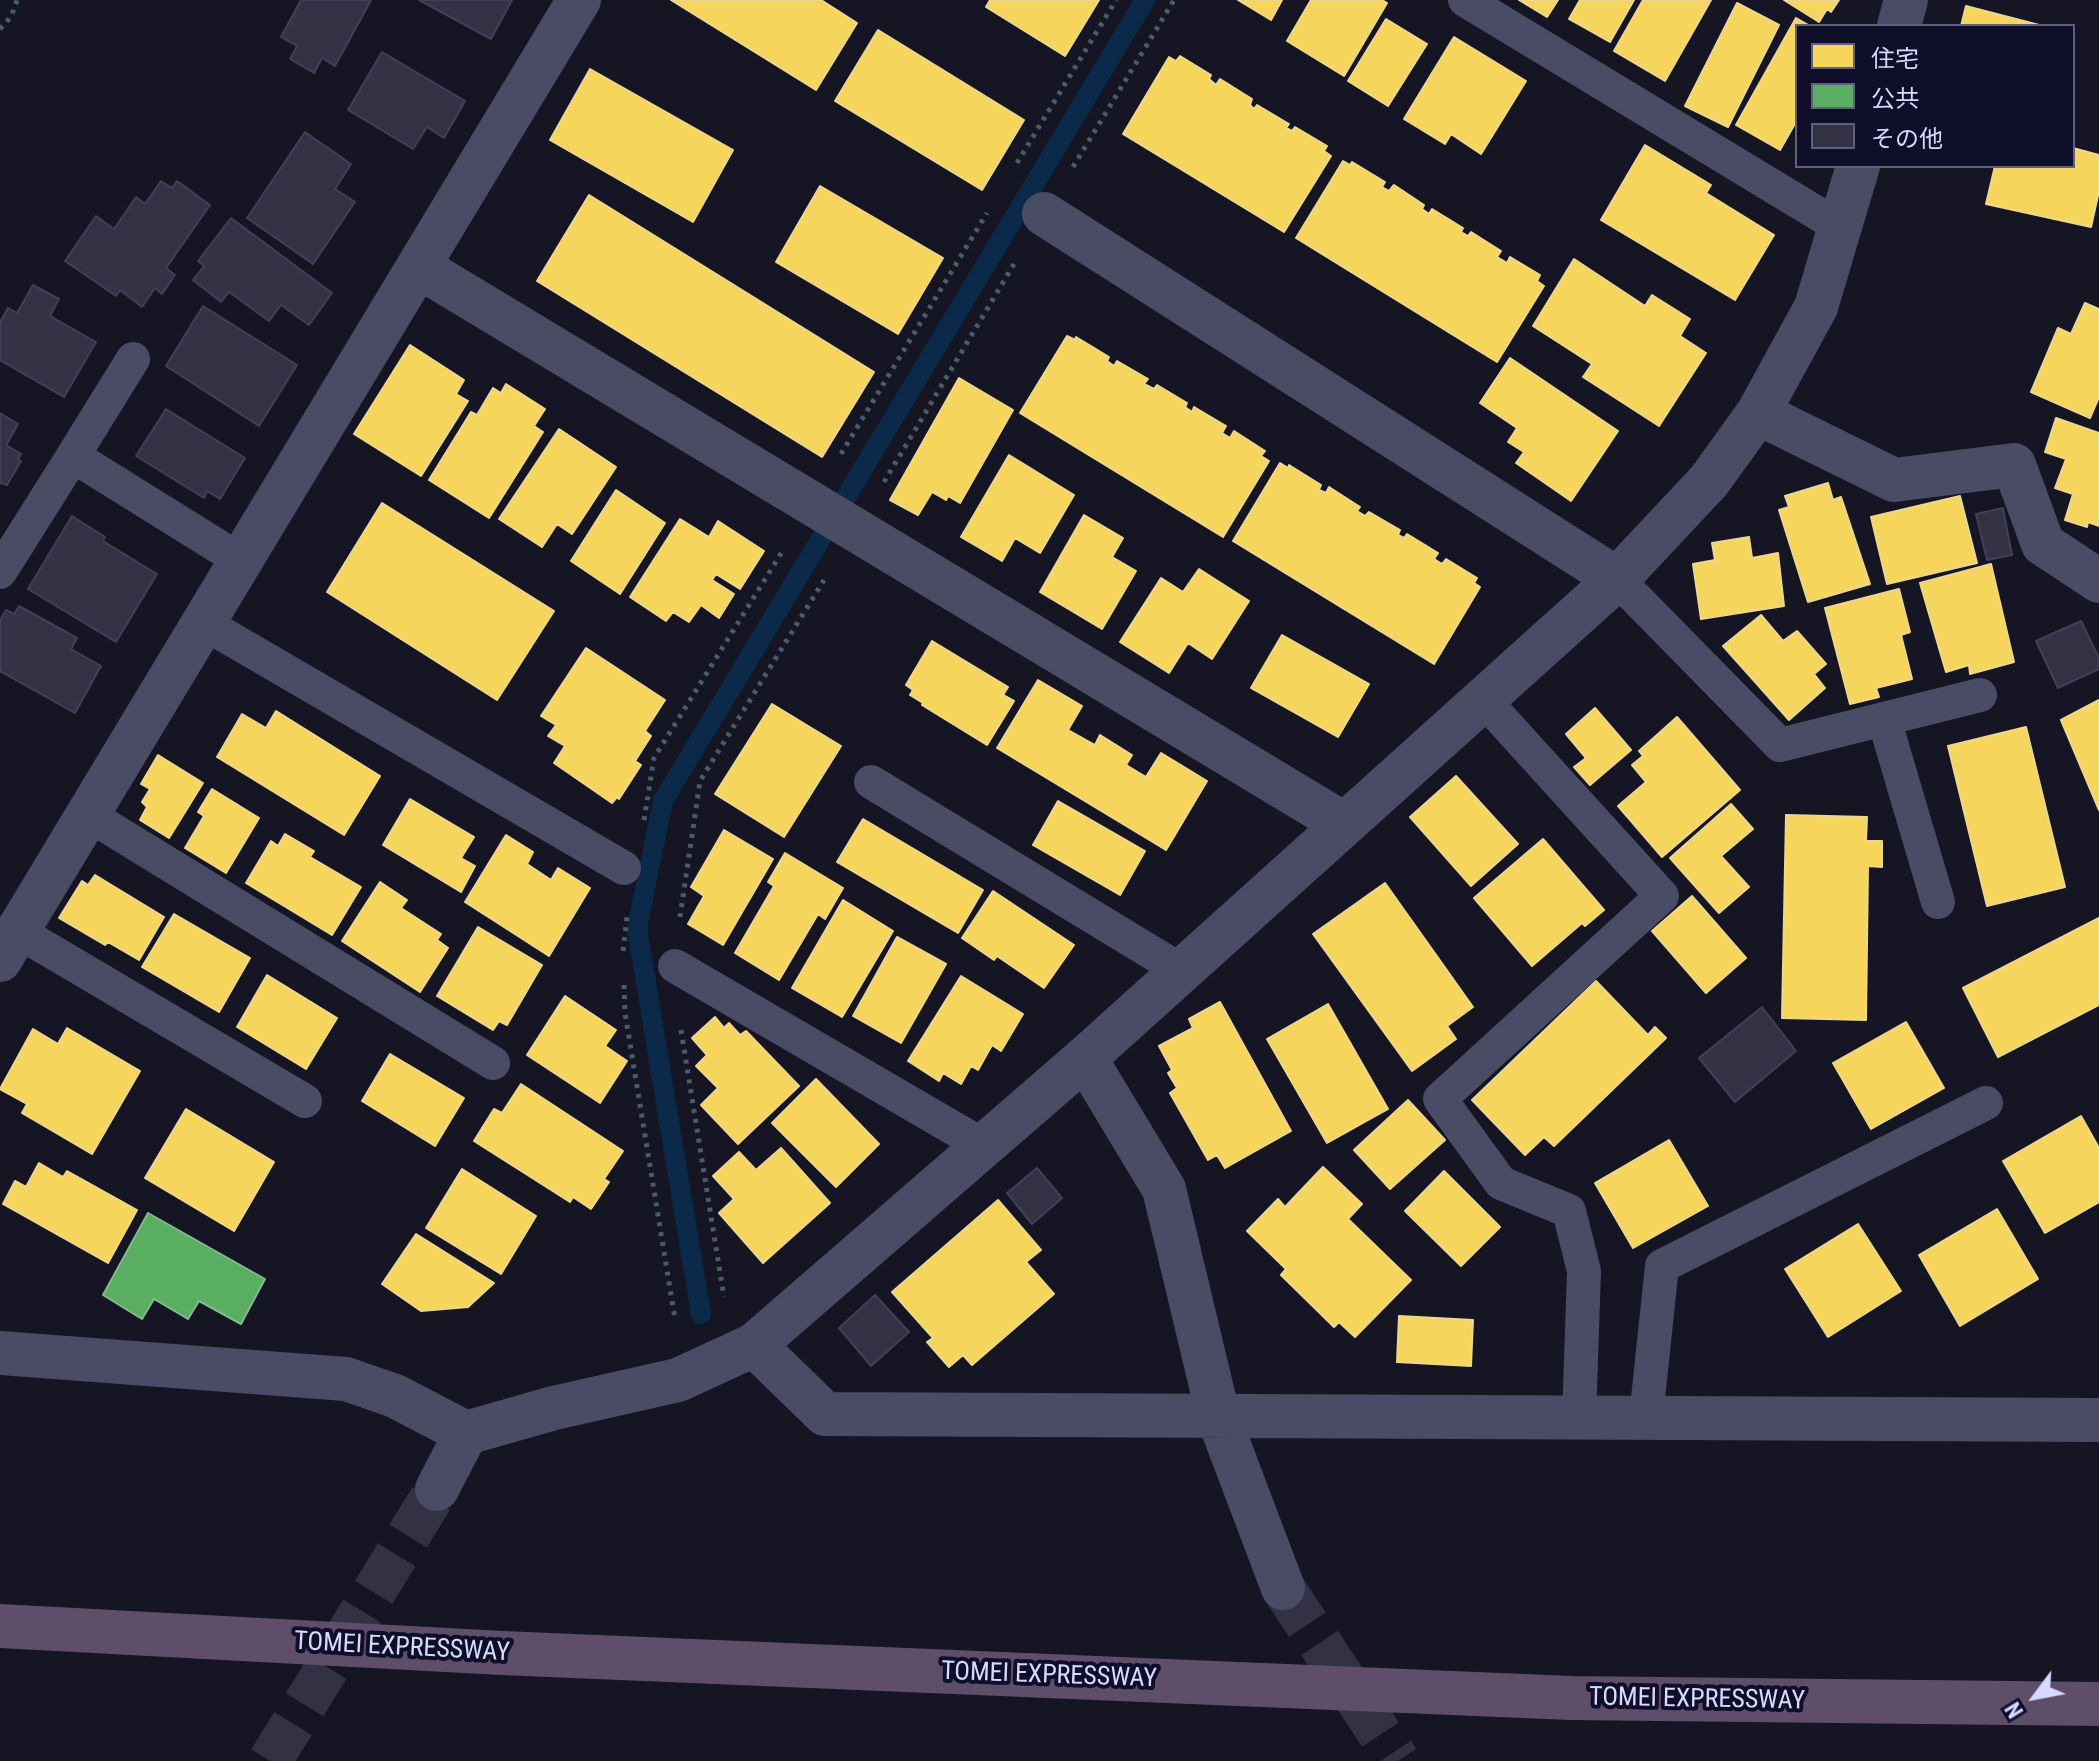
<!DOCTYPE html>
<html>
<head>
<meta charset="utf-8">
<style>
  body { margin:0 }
  #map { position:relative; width:2099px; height:1761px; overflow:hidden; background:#161524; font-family:"Roboto Condensed","Noto Sans JP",sans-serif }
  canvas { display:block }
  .legend { position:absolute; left:1795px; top:24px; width:280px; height:144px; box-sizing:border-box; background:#100f2a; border:2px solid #60607f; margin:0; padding:10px 14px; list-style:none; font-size:24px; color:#d8d9ff }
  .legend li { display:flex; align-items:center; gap:16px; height:40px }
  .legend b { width:40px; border:2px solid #60607f }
  .north { position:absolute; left:1995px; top:1657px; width:80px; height:80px; -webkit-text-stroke:6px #100f2a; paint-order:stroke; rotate:238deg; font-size:22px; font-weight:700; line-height:32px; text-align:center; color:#d8d9ff }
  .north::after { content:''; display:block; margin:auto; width:28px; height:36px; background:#d8d9ff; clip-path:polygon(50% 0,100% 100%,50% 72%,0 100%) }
</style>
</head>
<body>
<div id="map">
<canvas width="2099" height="1761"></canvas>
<ul class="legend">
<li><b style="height:22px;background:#f6d55c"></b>住宅</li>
<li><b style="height:22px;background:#5aae61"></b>公共</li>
<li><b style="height:22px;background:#343346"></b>その他</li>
</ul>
<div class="north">N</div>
</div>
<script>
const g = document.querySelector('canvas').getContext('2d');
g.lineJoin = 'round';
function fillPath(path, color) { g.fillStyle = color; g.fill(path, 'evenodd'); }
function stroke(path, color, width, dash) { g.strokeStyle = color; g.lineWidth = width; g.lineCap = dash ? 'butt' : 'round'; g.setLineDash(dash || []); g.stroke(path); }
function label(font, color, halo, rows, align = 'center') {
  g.font = font + ' "Roboto Condensed",sans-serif'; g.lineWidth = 8; g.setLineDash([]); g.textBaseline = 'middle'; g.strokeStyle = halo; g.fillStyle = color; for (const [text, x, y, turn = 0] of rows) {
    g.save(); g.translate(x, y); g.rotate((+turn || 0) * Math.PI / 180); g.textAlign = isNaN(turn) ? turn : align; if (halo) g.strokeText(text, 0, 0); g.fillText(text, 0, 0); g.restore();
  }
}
const homes = new Path2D(`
  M 671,0 L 821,0 L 857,23 L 816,90 Z
  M 990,0 L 1099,0 L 1065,56 L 986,7 Z
  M 1238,0 L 1282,0 L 1271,20 Z
  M 1311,0 L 1382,0 L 1387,3 L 1344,76 L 1287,41 Z
  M 1519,0 L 1558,0 L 1547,17 Z
  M 1580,0 L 1634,0 L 1610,42 L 1569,19 Z
  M 1643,0 L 1711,0 L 1665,81 L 1614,51 Z
  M 1784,0 L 1839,0 L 1831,12 L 1827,9 L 1819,22 Z
  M 1737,3 L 1779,25 L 1728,127 L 1685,106 Z
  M 1966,6 L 2043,26 L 1961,26 Z
  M 1796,18 L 1810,26 L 1797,26 L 1797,120 L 1780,150 L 1736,125 Z
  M 1386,19 L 1427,44 L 1388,106 L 1348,81 Z
  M 878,30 L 1024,120 L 982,190 L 835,101 Z
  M 1454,37 L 1526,81 L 1481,154 L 1451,134 L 1445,144 L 1404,119 Z
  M 1180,56 L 1211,75 L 1209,79 L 1216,85 L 1220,79 L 1252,99 L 1250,105 L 1254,109 L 1257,105 L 1289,124 L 1286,128 L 1292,131 L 1295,127 L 1327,146 L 1324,151 L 1331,156 L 1284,232 L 1123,134 L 1169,57 L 1176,61 Z
  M 590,69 L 733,150 L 693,222 L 550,140 Z
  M 1645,145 L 1711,185 L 1706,193 L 1774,235 L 1735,300 L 1601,220 Z
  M 2073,148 L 2099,155 L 2099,191 L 2091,227 L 1986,204 L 1995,166 L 2073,166 Z
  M 1343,161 L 1350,165 L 1352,162 L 1385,182 L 1382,187 L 1389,191 L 1394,185 L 1424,205 L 1422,209 L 1429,214 L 1432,209 L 1463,228 L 1461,232 L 1468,236 L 1471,232 L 1501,251 L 1497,257 L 1507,263 L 1510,257 L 1540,275 L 1537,281 L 1544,286 L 1497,362 L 1296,238 Z
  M 820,186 L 943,258 L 898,334 L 776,262 Z
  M 589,195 L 874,372 L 822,457 L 537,281 Z
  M 1574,259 L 1645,306 L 1652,295 L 1690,319 L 1680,336 L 1706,353 L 1659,426 L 1583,377 L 1592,364 L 1533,326 Z
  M 2085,303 L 2099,309 L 2099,397 L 2090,418 L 2031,392 L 2058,328 L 2071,334 Z
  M 1067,336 L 1075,340 L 1076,337 L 1109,357 L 1107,361 L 1114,366 L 1117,361 L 1148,379 L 1144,384 L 1154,389 L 1157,385 L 1187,403 L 1185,407 L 1192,412 L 1194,407 L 1226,426 L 1222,433 L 1230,438 L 1234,431 L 1265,451 L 1261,456 L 1269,461 L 1223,537 L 1020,413 Z
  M 410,345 L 464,380 L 456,394 L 468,401 L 421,476 L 354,434 Z
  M 1510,358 L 1618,431 L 1571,501 L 1516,463 L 1524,452 L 1508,442 L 1517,428 L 1480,403 Z
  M 959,378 L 1013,410 L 960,503 L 948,496 L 946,500 L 932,492 L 918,515 L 890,500 Z
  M 506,384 L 545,409 L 534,426 L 543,432 L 489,518 L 429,480 L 471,412 L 477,415 L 493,388 L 501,393 Z
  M 2056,418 L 2099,433 L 2099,526 L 2088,522 L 2087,527 L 2065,520 L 2073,494 L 2055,488 L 2066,459 L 2045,452 Z
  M 559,429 L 616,467 L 572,534 L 557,524 L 542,547 L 499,519 Z
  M 1009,455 L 1074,495 L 1040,553 L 1015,538 L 1002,561 L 961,537 Z
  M 1280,463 L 1288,468 L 1289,465 L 1321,485 L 1319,490 L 1326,493 L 1329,487 L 1360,507 L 1357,511 L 1365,516 L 1369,512 L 1400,530 L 1398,535 L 1404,538 L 1407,534 L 1438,553 L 1434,559 L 1442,564 L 1446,559 L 1477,578 L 1474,583 L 1480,587 L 1434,664 L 1233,541 Z
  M 1828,483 L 1833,500 L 1841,497 L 1870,584 L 1808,602 L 1779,510 L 1789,507 L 1785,496 Z
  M 616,490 L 665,523 L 620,594 L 571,561 Z
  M 1960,496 L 1977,563 L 1887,584 L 1871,517 Z
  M 382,503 L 554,611 L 497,700 L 327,592 Z
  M 1084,515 L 1123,538 L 1112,557 L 1136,571 L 1102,629 L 1040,592 Z
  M 680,519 L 709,537 L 718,521 L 764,551 L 740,589 L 716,574 L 712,580 L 734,594 L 719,618 L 701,605 L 689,622 L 673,612 L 666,621 L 630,597 Z
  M 1749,537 L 1752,558 L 1778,553 L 1784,606 L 1701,619 L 1693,564 L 1715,560 L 1712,543 Z
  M 1991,564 L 2014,662 L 1970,674 L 1969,665 L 1946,672 L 1920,583 Z
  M 1199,569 L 1249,601 L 1212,659 L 1188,643 L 1169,673 L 1120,642 L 1161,578 L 1183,592 Z
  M 1899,589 L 1910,632 L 1901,635 L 1912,679 L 1876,688 L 1879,697 L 1850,704 L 1825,608 Z
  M 1761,615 L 1783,641 L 1797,631 L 1826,664 L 1814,674 L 1825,688 L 1789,720 L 1723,646 Z
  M 1282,635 L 1369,684 L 1338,737 L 1251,688 Z
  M 932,641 L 1008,687 L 1003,695 L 1014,701 L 987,745 L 922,705 L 923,703 L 910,695 L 913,690 L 906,685 Z
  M 586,648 L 665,700 L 645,731 L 651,736 L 635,761 L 641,765 L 619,799 L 617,797 L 612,803 L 554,763 L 565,746 L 548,736 L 556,725 L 541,716 Z
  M 1038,680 L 1082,706 L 1068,730 L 1095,745 L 1100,735 L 1132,755 L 1126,765 L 1146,777 L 1161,753 L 1207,781 L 1166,850 L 997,748 Z
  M 2099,700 L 2099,810 L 2061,720 Z
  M 772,704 L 841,746 L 784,837 L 715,794 Z
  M 1595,708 L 1631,750 L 1590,785 L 1574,767 L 1586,758 L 1566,734 Z
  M 276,711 L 380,776 L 344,835 L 217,757 L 242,714 L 266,728 Z
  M 1677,717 L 1740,790 L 1662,857 L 1618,806 L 1646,782 L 1632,765 L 1643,756 L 1639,751 Z
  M 2026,727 L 2065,887 L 1987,906 L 1948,746 Z
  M 158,755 L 203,783 L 169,838 L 140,820 L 147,807 L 142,802 L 150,789 L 141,784 Z
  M 1456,776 L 1518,844 L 1471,886 L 1410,817 Z
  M 212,789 L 259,818 L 226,873 L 185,848 L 204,816 L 198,812 Z
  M 410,799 L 474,837 L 461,858 L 475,866 L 461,892 L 383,845 Z
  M 1058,801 L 1145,851 L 1120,895 L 1033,845 Z
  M 1731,804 L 1753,829 L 1721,856 L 1749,887 L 1719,913 L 1670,858 Z
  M 1786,815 L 1867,817 L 1866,841 L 1882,841 L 1882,867 L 1868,866 L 1866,1020 L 1782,1018 Z
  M 863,819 L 983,890 L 958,933 L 837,862 Z
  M 724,830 L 773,859 L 723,945 L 688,924 L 704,896 L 691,887 Z
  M 285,834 L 314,851 L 310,857 L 361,887 L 332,935 L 246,883 L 271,841 L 278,846 Z
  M 506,835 L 533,852 L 527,864 L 551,880 L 558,868 L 590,888 L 549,956 L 465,902 Z
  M 1543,839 L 1604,910 L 1585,926 L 1582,923 L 1532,966 L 1474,898 Z
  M 785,853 L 843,888 L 825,919 L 818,914 L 779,980 L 735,953 L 774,886 L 768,882 Z
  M 95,875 L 164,917 L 139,960 L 108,942 L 105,945 L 59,918 L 82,881 L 88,885 Z
  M 380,882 L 407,900 L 401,908 L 441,934 L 437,940 L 448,948 L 420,992 L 342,941 Z
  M 1385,883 L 1473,1007 L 1447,1026 L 1456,1039 L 1412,1071 L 1313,934 Z
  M 993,891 L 1074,945 L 1044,988 L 997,956 L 994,960 L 962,938 Z
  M 1692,896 L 1746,958 L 1706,993 L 1652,931 Z
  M 843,900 L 893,931 L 842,1017 L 792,988 Z
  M 174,914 L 250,958 L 219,1012 L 142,967 Z
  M 2099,918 L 2099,1005 L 1998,1057 L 1963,988 Z
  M 478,927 L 542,965 L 507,1025 L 499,1021 L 493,1030 L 437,996 Z
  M 897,937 L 946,964 L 901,1043 L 853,1016 Z
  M 267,975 L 337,1018 L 306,1069 L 237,1027 Z
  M 961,976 L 1023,1014 L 1001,1051 L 992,1045 L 978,1070 L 971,1066 L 961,1084 L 943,1073 L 939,1081 L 908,1061 Z
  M 1596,981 L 1648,1035 L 1655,1027 L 1666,1038 L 1554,1146 L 1544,1137 L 1525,1155 L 1472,1100 Z
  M 565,996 L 616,1030 L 605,1046 L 627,1061 L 600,1103 L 527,1055 Z
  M 1220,1002 L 1291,1131 L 1225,1168 L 1217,1155 L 1208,1160 L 1170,1093 L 1177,1088 L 1168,1073 L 1172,1070 L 1159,1046 L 1193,1028 L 1189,1019 Z
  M 1328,1004 L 1388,1109 L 1327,1143 L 1267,1039 Z
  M 715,1017 L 724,1028 L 729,1023 L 740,1035 L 746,1031 L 799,1086 L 738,1144 L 701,1105 L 718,1088 L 696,1066 L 707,1055 L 692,1038 Z
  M 1906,1022 L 1944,1088 L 1871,1129 L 1833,1063 Z
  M 67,1028 L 140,1071 L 92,1154 L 22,1113 L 27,1104 L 0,1089 L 33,1029 L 58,1044 Z
  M 390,1054 L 464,1098 L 435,1146 L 362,1101 Z
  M 816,1079 L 879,1144 L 836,1187 L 772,1123 Z
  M 521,1084 L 623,1151 L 604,1179 L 609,1182 L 591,1209 L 573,1197 L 570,1202 L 474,1141 L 494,1109 L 502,1113 Z
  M 1408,1100 L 1445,1140 L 1390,1189 L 1354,1150 Z
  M 186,1109 L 274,1162 L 234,1231 L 145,1178 Z
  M 2081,1116 L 2099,1148 L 2099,1202 L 2045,1233 L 2003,1161 Z
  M 1669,1140 L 1708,1206 L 1633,1248 L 1595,1183 Z
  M 781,1148 L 830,1203 L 763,1263 L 719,1213 L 734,1199 L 713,1176 L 739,1152 L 756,1170 Z
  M 39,1163 L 63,1177 L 67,1171 L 137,1210 L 108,1263 L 3,1204 L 15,1181 L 26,1187 Z
  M 1323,1167 L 1362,1204 L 1348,1219 L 1411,1280 L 1355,1337 L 1339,1322 L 1334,1327 L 1281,1275 L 1286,1269 L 1247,1231 L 1278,1199 L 1285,1207 Z
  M 462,1169 L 536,1216 L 501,1274 L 426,1228 Z
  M 1444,1171 L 1500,1227 L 1461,1266 L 1405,1211 Z
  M 998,1200 L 1041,1250 L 1026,1262 L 1054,1294 L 972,1365 L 963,1355 L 949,1367 L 927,1342 L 933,1338 L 892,1292 Z
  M 1997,1209 L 2038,1279 L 1960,1326 L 1919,1255 Z
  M 1858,1224 L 1901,1291 L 1828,1337 L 1785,1269 Z
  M 416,1234 L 494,1283 L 468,1307 L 421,1311 L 382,1284 Z
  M 1399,1316 L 1473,1320 L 1471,1366 L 1397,1362 Z`);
fillPath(homes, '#f6d55c');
stroke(homes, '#edd68d', 2);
const public = new Path2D(`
  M 148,1213 L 265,1279 L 241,1324 L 199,1301 L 188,1319 L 154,1299 L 142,1319 L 103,1295 Z`);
fillPath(public, '#5aae61');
stroke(public, '#80bb90', 2);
stroke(new Path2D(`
  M 701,1314 L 637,928 L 663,801 L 1145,0`), '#0b2a4a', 20);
const building = new Path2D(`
  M 301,0 L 371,0 L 335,66 L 322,58 L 314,73 L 290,59 L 297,46 L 281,37 Z
  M 419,0 L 512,0 L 491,39 Z
  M 382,52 L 465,101 L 444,138 L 427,127 L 413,149 L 348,110 Z
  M 305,132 L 351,164 L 335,189 L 355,202 L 313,264 L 247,218 Z
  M 161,181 L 172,188 L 177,181 L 210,205 L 166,268 L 175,275 L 162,294 L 155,288 L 142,307 L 120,290 L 116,296 L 65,261 L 96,216 L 114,229 L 136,197 L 145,204 Z
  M 231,218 L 332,293 L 309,325 L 281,305 L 269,321 L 229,292 L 221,302 L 193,280 L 204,266 L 198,261 Z
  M 33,285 L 59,299 L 50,316 L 96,342 L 64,397 L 0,360 L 0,322 L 8,308 L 17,313 Z
  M 203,306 L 297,365 L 259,426 L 166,366 Z
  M 166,409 L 245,458 L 220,499 L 207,491 L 204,498 L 136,456 Z
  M 0,413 L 18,424 L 6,445 L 21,454 L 18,459 L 21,461 L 7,485 L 0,483 Z
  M 2003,508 L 2012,555 L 1987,560 L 1976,514 Z
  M 72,516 L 105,537 L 103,541 L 157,574 L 116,642 L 28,589 Z
  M 19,606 L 77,638 L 71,649 L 101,666 L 75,713 L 0,671 L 0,620 L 6,610 L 14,614 Z
  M 2081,621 L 2099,658 L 2099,669 L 2058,688 L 2036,641 Z
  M 1762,1007 L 1796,1051 L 1735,1102 L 1699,1058 Z
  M 1037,1168 L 1062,1198 L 1032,1224 L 1007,1193 Z
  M 875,1295 L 909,1332 L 871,1366 L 839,1328 Z`);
fillPath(building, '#343346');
stroke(building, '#414058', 2);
stroke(new Path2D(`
  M 1283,1588 L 1398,1761
  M 270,1761 L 437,1489`), '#333245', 44, [44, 22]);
stroke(new Path2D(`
  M 0,29 L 11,17 L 17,0
  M 1017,163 L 1116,0
  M 1073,167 L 1174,0
  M 841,454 L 987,213
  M 884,482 L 1014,264
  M 644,820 L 654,758 L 782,552
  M 680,917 L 700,781 L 824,580
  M 623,951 L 627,917
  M 624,985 L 625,1013 L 675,1319
  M 681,1030 L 724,1297`), '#495c69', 5, [4, 6]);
stroke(new Path2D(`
  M 1465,0 L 1840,227
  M 73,456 L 133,359
  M 0,572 L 73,456 L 240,560
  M 1617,579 L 1780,745 L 1980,695
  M 202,622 L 624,868
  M 1483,699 L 1662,896 L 1440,1099 L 1501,1183 L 1569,1211 L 1584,1271 L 1579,1418
  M 1884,719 L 1938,902
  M 871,782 L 1182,971
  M 87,814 L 493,1063
  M 17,931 L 305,1101
  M 675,966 L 984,1146
  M 1646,1417 L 1662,1266 L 1986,1103`), '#4a4c65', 34);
stroke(new Path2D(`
  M 1899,26 L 1906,0
  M 1044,214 L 1617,579
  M 419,267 L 1344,824
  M 1758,413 L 1894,480 L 2014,465 L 2043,544 L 2099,581
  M 0,960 L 579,0
  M 1085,1058 L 1164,1189 L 1219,1419 L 1283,1588
  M 754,1345 L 825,1414 C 1249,1419 1674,1417 2099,1420
  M 0,1353 L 346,1379 L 395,1396 L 466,1433 L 554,1408 L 678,1380 L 754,1345 L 1085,1058 L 1617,579 L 1709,481 L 1758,413 L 1816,307 L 1858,166
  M 437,1489 L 466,1433`), '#4a4c65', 44);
stroke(new Path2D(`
  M 0,1626 L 502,1653 L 1571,1698 L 2099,1704`), '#5f4e69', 44);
label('26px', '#d8d9ff', '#100f2a', [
  ["TOMEI EXPRESSWAY",402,1648,3],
  ["TOMEI EXPRESSWAY",1049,1676,2],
  ["TOMEI EXPRESSWAY",1697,1700,1]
]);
</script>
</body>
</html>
